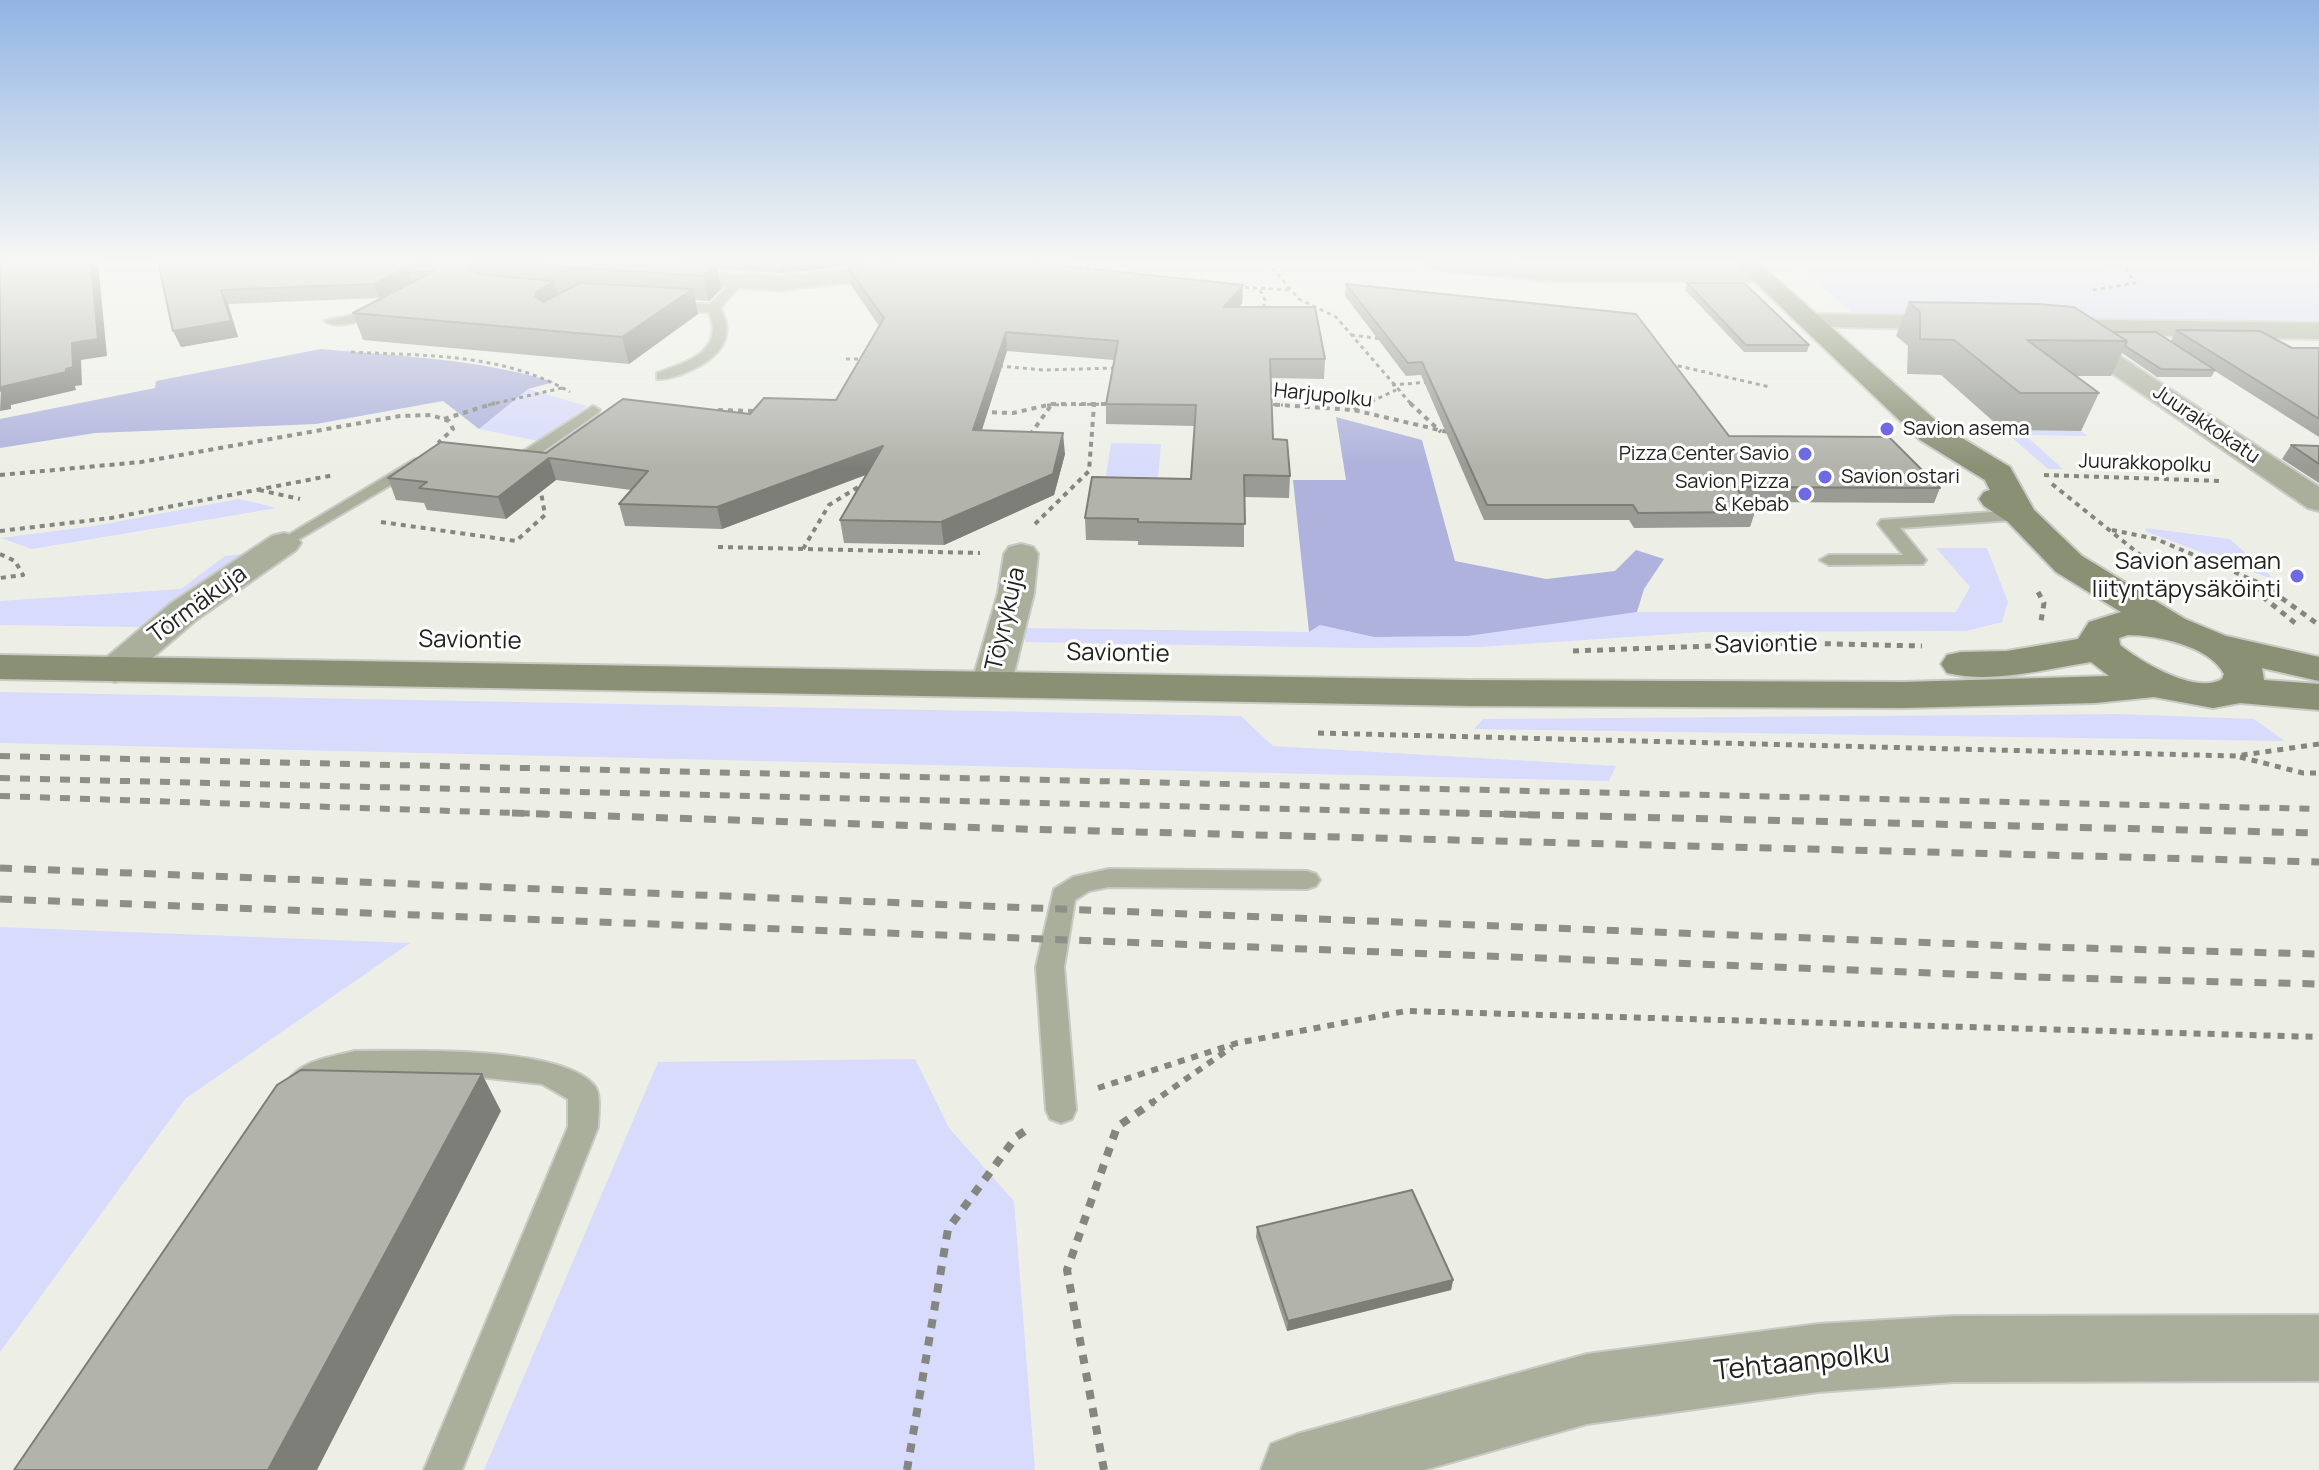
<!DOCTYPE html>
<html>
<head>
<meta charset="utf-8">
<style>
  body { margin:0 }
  canvas { display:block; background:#edefe7 }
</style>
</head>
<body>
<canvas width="2319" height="1470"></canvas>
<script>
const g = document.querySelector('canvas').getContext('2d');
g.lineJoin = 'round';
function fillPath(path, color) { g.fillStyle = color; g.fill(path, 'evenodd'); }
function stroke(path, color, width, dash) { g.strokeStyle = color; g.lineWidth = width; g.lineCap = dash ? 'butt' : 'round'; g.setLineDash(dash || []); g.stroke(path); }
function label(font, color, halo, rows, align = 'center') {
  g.font = font + ' Manrope,sans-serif'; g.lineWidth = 6; g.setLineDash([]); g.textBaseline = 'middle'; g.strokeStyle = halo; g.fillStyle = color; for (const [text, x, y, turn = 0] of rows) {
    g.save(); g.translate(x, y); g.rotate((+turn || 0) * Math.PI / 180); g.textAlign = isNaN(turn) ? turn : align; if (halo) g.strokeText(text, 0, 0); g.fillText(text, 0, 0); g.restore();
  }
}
fillPath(new Path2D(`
  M 1793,262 L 2319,262 L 2319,325 L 1852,312 Z
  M 528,389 L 587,406 L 538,441 L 479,429 Z
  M 2003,430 L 2081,431 L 2088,436 L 2025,435 L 2063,469 L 2048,469 Z
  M 1111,443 L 1161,444 L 1158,477 L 1106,476 Z
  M 239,499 L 277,508 L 32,549 L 1,538 L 94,526 Z
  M 2146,528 L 2230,539 L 2275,580 L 2145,531 Z
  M 1936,548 L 1987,548 L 2008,602 L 2002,622 L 1967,631 L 1704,632 L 1480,647 L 1360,648 L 1025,642 L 1024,628 L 1309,632 L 1320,625 L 1374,637 L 1468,636 L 1637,612 L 1956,612 L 1970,587 Z
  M 252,553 L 141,627 L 0,625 L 0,601 L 181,589 L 225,556 Z
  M 0,692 L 1241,716 L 1273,746 L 1616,766 L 1609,781 L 0,743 Z
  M 2120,714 L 2254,719 L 2285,741 L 1474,729 L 1483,719 Z
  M 0,927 L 410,943 L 185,1099 L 0,1352 Z
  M 915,1059 L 949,1128 L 1014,1201 L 1035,1470 L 484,1470 L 658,1062 Z`), '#d8dbfb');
fillPath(new Path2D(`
  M 321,349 C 399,356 479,359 554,382 L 528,389 L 479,429 L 443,401 L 316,424 L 95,433 L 0,448 L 0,419 L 155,388 L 156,381 Z
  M 1336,417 L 1422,440 L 1455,561 L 1546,579 L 1615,571 L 1636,550 L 1664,559 L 1644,589 L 1637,612 L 1468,636 L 1374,637 L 1320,625 L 1309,632 L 1293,480 L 1346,480 Z`), '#aeb2dc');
const lane = new Path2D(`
  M 737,278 L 743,282 L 720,308 C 740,342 711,363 682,374 C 673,377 666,380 657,379 L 657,373 C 687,362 725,352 709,312 L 669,311 L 665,310 L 665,304 L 710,304 Z
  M 379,303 L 383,304 L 383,310 C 368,318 340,331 325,321 L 357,314 Z
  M 593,406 L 600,410 L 598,413 L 528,462 L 506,461 L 498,456 L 506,451 L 519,454 Z
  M 415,459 L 423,464 L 421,467 L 284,548 L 275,543 Z
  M 2020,510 L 2029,515 L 2026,519 L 1900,528 L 1926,560 L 1923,564 L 1829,565 L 1820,560 L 1829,555 L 1903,555 L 1878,524 L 1881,520 Z
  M 1109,869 L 1307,871 L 1316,874 L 1320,880 L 1316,886 L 1307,889 L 1109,887 L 1089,891 L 1075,900 L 1064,967 L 1076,1110 L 1072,1119 L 1061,1123 L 1050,1119 L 1046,1110 L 1036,967 L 1054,889 L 1073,877 Z
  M 355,1051 C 408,1051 559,1045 594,1085 C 602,1094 598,1116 598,1127 L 462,1470 L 424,1470 L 568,1127 L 568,1099 L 542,1084 L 461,1075 L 355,1075 L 326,1083 L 302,1095 L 292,1092 L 287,1083 C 299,1060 332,1057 355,1051 Z`);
const street = new Path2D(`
  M 910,262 L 978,262 L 967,269 L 781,290 L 662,284 L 654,282 L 651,277 L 654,272 L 662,270 L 781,276 Z
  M 1419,262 L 1495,262 L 1552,267 L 1758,267 L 1766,269 L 1769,274 L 1766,279 L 1758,281 L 1552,281 L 1430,269 Z
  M 1811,314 L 1958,316 L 1967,318 L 1970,323 L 1967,328 L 1958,330 L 1802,326 L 1799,321 L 1802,316 Z
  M 2044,319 L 2319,323 L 2319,339 L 2086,334 L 2319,487 L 2319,511 L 2308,508 L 2055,334 L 2035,331 L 2032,326 L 2035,321 Z
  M 284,533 L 296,536 L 301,543 L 296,550 L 196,620 L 129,678 L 115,682 L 101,678 L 95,670 L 101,662 L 170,604 L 272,536 Z
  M 1021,544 L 1033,547 L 1038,554 L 1034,593 L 1011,685 L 1005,693 L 991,697 L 977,693 L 971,685 L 998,593 L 1004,554 L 1009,547 Z
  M 2319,1315 L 2319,1381 L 1954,1382 L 1818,1392 L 1587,1424 L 1424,1470 L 1261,1470 L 1271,1444 L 1297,1434 L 1587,1354 L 1818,1324 L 1954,1316 Z`);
const secondary = new Path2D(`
  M 1734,262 L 1758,262 L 1942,426 L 2010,467 L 2034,510 L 2082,556 L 2185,619 L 2226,636 L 2319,657 L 2319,681 L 2262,668 L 2264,680 L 2319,684 L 2319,710 L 2240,703 L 2213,708 L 2154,697 L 2095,703 L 1903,708 L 1469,706 L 0,679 L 0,655 L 1469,680 L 1903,682 L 2109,676 L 2091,662 C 2045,669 1993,684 1947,673 L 1941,664 L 1947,655 L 1961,652 L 2007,651 L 2078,639 L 2089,622 L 2121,612 L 2056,572 L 2008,522 L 1984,506 L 1979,499 L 1984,492 L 1990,490 L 1985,480 L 1920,440 ZM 2128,635 C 2156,635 2210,646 2224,674 L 2222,679 C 2196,695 2141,662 2120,645 L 2119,638 Z`);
stroke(lane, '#c8cac3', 4);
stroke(street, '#c8cac3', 4);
stroke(secondary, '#c8cac3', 4);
stroke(new Path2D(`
  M 1062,262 L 1116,272
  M 1267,262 L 1299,299 L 1336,317 L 1412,405
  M 1040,265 L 1062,262
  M 1237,287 L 1291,290
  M 1260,290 L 1266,302 L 1261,311
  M 2093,290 L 2135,283 L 2125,268 L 2107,262
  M 1351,335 L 1382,339
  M 351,352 C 427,356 502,353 570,392
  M 846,359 L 865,359
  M 1670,364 L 1770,387
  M 999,366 L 1044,370 L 1116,368
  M 1392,385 L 1429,382
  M 1265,404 L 1283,405
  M 488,405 L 562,388
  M 1047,405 L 1111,404
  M 1364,405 L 1396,390`), '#858681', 3, [4, 4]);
stroke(new Path2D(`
  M 1410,403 L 1441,432
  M 1265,404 L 1354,410 L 1452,433
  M 718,410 L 756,411
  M 1354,410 L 1368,403
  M 982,412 L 1013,413 L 1052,404 L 1111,404
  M 444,419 L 495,403
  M 1030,435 L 1052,404
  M 0,475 L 141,462 L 400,416 L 431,415 L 449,421 L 453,429 L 438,443
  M 2044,475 L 2222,481
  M 2052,484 L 2154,566
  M 259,490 L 300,499
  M 381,522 L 516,541 L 545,515 L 541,492 L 536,487
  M 1035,524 L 1089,471 L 1094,405
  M 2112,530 L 2156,539 L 2267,586
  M 0,531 L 111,518 L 334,475
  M 718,547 L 980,553
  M 803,549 L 829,505 L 863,484
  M 0,554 L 15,561 L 23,575 L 0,578`), '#858681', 4, [5, 5]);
stroke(new Path2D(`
  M 2262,584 L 2319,625
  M 2192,591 L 2257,592 L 2295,623
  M 2038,592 L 2044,603 L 2041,621
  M 1573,651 L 1794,643 L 1922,646
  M 1318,733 L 2236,756 L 2319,744
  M 2240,757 L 2303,773 L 2319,773`), '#858681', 5, [6, 6]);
stroke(new Path2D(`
  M 1098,1088 L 1237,1043 L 1406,1011 L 2319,1037
  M 1150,1104 L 1232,1047`), '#858681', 6, [7, 7]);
stroke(new Path2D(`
  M 907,1470 L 948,1229 L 1016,1137 L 1028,1129
  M 1104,1470 L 1067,1270 L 1117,1127 L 1153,1102`), '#858681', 8, [9, 9]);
fillPath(lane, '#aaaf9c');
fillPath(street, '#aaaf9c');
fillPath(secondary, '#899074');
stroke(new Path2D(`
  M 0,756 L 2319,809
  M 0,778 L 1540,815
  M 0,796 L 574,815`), '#8d8f89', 6, [10, 10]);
stroke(new Path2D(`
  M 512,813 L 1022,829 L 2319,862
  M 1456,813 L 2319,833
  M 0,868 L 2042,947 L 2319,954
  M 0,899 L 2061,978 L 2319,984`), '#8d8f89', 7, [12, 12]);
fillPath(new Path2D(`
  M 158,262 L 885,262 L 781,273 L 717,269 L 721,289 L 709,301 L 695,300 L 698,314 L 629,364 L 363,340 L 353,313 L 411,283 L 411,282 L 379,298 L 228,304 L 238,337 L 181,347 Z
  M 848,268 L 1243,285 L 1242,303 L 1239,307 L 1325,359 L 1324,379 L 1271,378 L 1273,439 L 1290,476 L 1289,498 L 1244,497 L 1244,547 L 1138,545 L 1138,541 L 1086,540 L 1085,518 L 1191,479 L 1195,426 L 1106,424 L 1106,404 L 1114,360 L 1007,351 L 982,430 L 1065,454 L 1054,495 L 944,545 L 844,543 L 840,520 L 866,475 L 722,529 L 625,526 L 619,504 L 631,490 L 556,480 L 506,519 L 427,510 L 424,503 L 396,500 L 388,478 L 546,453 L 750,414 L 836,400 L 879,326 L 851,285 Z
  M 1687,283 L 1809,345 L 1807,352 L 1744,352 L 1685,290 Z
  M 1346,284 L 1729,436 L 1940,488 L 1934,503 L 1747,502 L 1755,512 L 1750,527 L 1634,528 L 1629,520 L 1484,520 L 1421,375 L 1406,376 L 1345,296 Z
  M 1909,302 L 2171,341 L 2176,330 L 2292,348 L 2319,348 L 2319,437 L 2215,371 L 2211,377 L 2157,377 L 2122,353 L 2111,376 L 2075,376 L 2099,393 L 2081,431 L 2003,430 L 1941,375 L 1907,374 L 1908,346 L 1896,336 Z
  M 2291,445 L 2319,446 L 2319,483 L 2282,459 Z
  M 1257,1227 L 1453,1280 L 1451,1290 L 1287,1331 L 1256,1237 Z`), '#999b94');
fillPath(new Path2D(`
  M 91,262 L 98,262 L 107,356 L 81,360 L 82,385 L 75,386 L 76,390 L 11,405 L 11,409 L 0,411 L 1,387 L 66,369 Z
  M 417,262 L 448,262 L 408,272 L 411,282 L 379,298 L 374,284 Z
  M 475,262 L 478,262 L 485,285 L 468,266 Z
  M 779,262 L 885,262 L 781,273 Z
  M 716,264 L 721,289 L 709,301 L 703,276 Z
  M 554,281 L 561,306 L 544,317 L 535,296 L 537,292 Z
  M 1243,285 L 1242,303 L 1223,325 L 1224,307 Z
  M 693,289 L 698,314 L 629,364 L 622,337 Z
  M 221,290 L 228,304 L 238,337 L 181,347 L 173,331 Z
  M 1006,332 L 1007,351 L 975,451 L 973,430 Z
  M 1063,433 L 1065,454 L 1054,495 L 944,545 L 941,522 Z
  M 883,446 L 886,467 L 722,529 L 717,507 Z
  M 549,458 L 556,480 L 506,519 L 498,497 Z
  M 482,1074 L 501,1111 L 317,1470 L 268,1470 Z
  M 1453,1280 L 1451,1290 L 1287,1331 L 1288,1321 Z`), '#7d7e78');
const building = new Path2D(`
  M 0,262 L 91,262 L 98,339 L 72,343 L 73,367 L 66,369 L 66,372 L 1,387 L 0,391 Z
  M 158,262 L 417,262 L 374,284 L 221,290 L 231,321 L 173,331 Z
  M 426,262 L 475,262 L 468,266 L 477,274 L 554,281 L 537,292 L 535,296 L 543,302 L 580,283 L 693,289 L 622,337 L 353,313 L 434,271 L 408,272 Z
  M 495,262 L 677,262 L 716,264 L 703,276 Z
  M 896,262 L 1025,262 L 1243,285 L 1224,307 L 1315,307 L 1325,359 L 1270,359 L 1273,439 L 1287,440 L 1290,476 L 1244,475 L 1245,524 L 1138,522 L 1138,519 L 1085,518 L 1092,477 L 1191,479 L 1196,405 L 1106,404 L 1118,341 L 1006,332 L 973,430 L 1063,433 L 1053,474 L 941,522 L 840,520 L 883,446 L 717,507 L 619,504 L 648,471 L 549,458 L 498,497 L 419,488 L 427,482 L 388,478 L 441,442 L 546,453 L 623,399 L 750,414 L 764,398 L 836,400 L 884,318 L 848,268 Z
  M 1687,283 L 1744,283 L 1809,345 L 1746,345 Z
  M 1346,284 L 1636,314 L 1729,436 L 1889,437 L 1940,488 L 1735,487 L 1755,512 L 1638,513 L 1633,505 L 1487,505 L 1422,362 L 1408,363 Z
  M 1909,302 L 2038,304 L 2074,307 L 2127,341 L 2027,340 L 2099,393 L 2020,393 L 1954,340 L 1920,339 L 1920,312 Z
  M 2176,330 L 2260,331 L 2292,348 L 2319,348 L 2319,419 Z
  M 2113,332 L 2156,332 L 2215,370 L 2161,369 L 2125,346 L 2127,341 Z
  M 2291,445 L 2319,446 L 2319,464 Z
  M 301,1070 L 482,1074 L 268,1470 L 14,1470 L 277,1085 Z
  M 1412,1190 L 1453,1280 L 1288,1321 L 1257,1227 Z`);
fillPath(building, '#b2b4ac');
stroke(building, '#7d7e78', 2);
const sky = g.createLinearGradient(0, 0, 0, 467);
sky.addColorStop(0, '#91b4e4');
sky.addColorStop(0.56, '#f7f8f4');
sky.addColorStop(1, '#f7f8f400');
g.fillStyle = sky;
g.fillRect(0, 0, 2319, 467);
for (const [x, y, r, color] of [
  [1887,429,8,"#6e6ae4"],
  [1805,454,8,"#6e6ae4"],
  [1825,477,8,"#6e6ae4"],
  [1805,494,8,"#6e6ae4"],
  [2297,576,8,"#6e6ae4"]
]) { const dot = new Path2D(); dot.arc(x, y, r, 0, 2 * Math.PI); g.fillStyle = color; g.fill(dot); stroke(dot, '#fff', 3); }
label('20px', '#222320', '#fff', [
  ["Harjupolku",1323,396,6],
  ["Juurakkokatu",2206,425,34],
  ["Juurakkopolku",2145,464,2]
]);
label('20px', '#222320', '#fff', [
  ["Savion asema",1903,429],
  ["Pizza Center Savio",1789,454,"right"],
  ["Savion ostari",1841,477],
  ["Savion Pizza",1789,482,"right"],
  ["& Kebab",1789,505,"right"]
], 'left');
label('24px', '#222320', '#fff', [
  ["Savion aseman",2281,562],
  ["liityntäpysäköinti",2281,590]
], 'right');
label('24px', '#222320', '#fff', [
  ["Törmäkuja",198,605,-36],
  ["Töyrykuja",1006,619,-77],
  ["Saviontie",470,641,1],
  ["Saviontie",1766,645,-1],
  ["Saviontie",1118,654,1]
]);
label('28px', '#222320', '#fff', [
  ["Tehtaanpolku",1802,1363,-6]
]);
</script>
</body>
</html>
